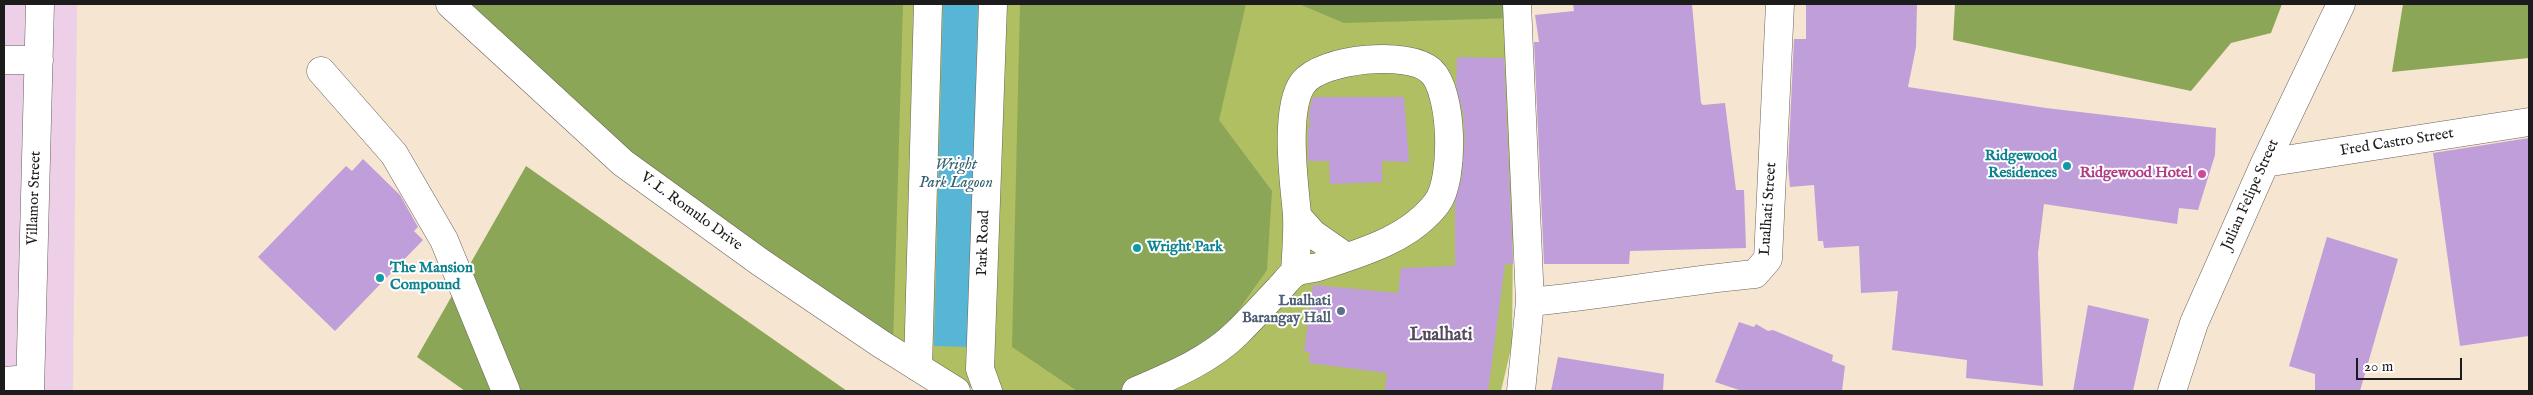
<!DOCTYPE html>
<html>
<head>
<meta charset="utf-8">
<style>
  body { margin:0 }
  #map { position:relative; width:2533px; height:395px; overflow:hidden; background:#f6e6d1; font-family:"IM FELL English",serif }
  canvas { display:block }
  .frame { position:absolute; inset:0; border:5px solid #1c1c1c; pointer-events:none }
  .scale { position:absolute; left:2356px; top:358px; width:106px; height:22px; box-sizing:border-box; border:2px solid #1c1c1c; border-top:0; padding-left:6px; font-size:15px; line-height:18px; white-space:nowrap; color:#1c1c1c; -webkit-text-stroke:4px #fff; paint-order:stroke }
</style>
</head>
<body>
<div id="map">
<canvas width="2533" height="395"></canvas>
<div class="frame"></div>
<div class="scale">20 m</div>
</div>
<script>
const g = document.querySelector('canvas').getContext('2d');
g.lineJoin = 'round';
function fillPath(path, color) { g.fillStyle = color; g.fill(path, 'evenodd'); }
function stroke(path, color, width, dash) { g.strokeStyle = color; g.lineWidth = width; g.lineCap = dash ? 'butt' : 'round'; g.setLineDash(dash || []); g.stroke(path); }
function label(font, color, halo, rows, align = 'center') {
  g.font = font + ' "IM FELL English",serif'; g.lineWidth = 4; g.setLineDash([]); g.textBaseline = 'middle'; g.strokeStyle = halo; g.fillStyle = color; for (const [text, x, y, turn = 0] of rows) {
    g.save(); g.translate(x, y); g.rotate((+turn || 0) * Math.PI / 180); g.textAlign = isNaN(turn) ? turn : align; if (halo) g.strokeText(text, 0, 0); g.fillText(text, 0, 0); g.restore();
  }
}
fillPath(new Path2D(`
  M 4,4 L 77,4 L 73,391 L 4,391 Z`), '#edd0e8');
fillPath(new Path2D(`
  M 463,4 L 1515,4 L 1512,344 L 1501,391 L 977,391 L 893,346 Z`), '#b0bf61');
fillPath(new Path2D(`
  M 463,4 L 903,4 L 893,346 L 630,152 Z
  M 1020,4 L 1246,4 L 1219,120 L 1272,191 L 1267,270 L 1208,353 L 1126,390 L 1077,391 L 1012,347 Z
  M 1299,4 L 1515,4 L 1516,18 L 1344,23 Z
  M 1955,4 L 2282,4 L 2271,33 L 2231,43 L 2191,91 L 1953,40 Z
  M 2403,4 L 2529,4 L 2529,58 L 2392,72 Z
  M 526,166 L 847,391 L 465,391 L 417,357 Z`), '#8ca657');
fillPath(new Path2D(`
  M 943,4 L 978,4 L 969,347 L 934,346 Z`), '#57b5d6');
fillPath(new Path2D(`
  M 1573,4 L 1692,4 L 1701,103 L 1703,105 L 1725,103 L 1736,190 L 1744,190 L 1746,248 L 1630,251 L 1629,264 L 1544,264 L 1534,42 L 1539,42 L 1535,15 L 1574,11 Z
  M 1806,4 L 1917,4 L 1916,47 L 1908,87 L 2046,108 L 2216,128 L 2215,155 L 2198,210 L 2179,208 L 2177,224 L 2044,204 L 2038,253 L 2043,386 L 1966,378 L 1967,360 L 1892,350 L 1898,291 L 1861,293 L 1859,246 L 1824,248 L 1823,241 L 1818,241 L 1814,185 L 1790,187 L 1788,167 L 1794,39 L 1806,39 Z
  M 1457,57 L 1504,58 L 1513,264 L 1505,264 L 1488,391 L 1385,391 L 1387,373 L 1309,363 L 1310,352 L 1304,352 L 1313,285 L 1398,293 L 1401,268 L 1455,266 L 1455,201 L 1462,177 L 1465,136 L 1463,112 L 1456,86 Z
  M 1313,97 L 1404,97 L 1409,162 L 1382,161 L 1382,182 L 1330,184 L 1329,161 L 1308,161 L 1308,129 L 1310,126 L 1309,113 Z
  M 2529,138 L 2529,336 L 2460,346 L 2433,153 Z
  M 363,159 L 400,195 L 418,227 L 414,231 L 423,240 L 335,331 L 258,257 L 346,166 L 352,171 Z
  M 2327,237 L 2398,259 L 2360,391 L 2315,391 L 2315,374 L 2289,366 Z
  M 2088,305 L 2149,319 L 2133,391 L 2073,391 Z
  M 1739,322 L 1754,327 L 1756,324 L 1768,331 L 1773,330 L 1833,355 L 1832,361 L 1845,366 L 1842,391 L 1742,391 L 1715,382 Z
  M 1558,357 L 1664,374 L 1663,391 L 1551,391 Z`), '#bf9eda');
const minor = new Path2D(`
  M 1517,4 L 1530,302 L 1521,391
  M 4,60 L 39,60
  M 321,71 L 394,154 L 444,240 L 506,391
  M 2265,163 L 2529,122
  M 1297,216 L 1313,234 L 1346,257
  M 1530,302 C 1605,295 1679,281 1755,274 L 1768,259 L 1780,4
  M 918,367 L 928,4
  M 4,381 L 30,379
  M 30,391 L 40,4
  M 988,391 L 980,369 L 993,4
  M 1136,391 C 1171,376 1210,360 1237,333 C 1251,319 1266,303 1280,288 C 1284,284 1289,277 1294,273 C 1301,269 1311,269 1318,267 C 1360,253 1409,240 1437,203 C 1455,179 1453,91 1431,71 C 1409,50 1322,58 1303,83 C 1284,109 1294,183 1297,214 C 1298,234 1296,254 1295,273
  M 2172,391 L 2194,323 L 2265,163 L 2341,4`);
const major = new Path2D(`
  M 450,4 L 623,163 L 760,262 L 881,344 L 956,391`);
stroke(minor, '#68635b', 29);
stroke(major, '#68635b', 29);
stroke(minor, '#fff', 28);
stroke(major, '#fff', 28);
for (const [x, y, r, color] of [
  [2067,166,5,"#0f9aa8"],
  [2202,174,5,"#d1479c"],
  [1137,248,5,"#0f9aa8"],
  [380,278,5,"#0f9aa8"],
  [1341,311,5,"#5c6f8a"]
]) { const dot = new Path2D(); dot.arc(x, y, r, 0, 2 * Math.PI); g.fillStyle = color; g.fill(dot); stroke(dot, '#fff', 2); }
label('15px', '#1c1c1c', '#fff', [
  ["Fred Castro Street",2397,143,-9],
  ["Julian Felipe Street",2251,195,-66],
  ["Villamor Street",35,198,-88],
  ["Lualhati Street",1769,209,-86],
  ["V. L. Romulo Drive",691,212,36],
  ["Park Road",984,243,-88]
]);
label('bold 15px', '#0d838f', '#fff', [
  ["Ridgewood",2057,157,"right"],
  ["Residences",2057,174,"right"],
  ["Wright Park",1147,248],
  ["The Mansion",390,269],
  ["Compound",390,286]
], 'left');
label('bold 15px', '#b23c85', '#fff', [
  ["Ridgewood Hotel",2192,174]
], 'right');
label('bold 15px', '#4e5e75', '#fff', [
  ["Lualhati",1331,302],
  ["Barangay Hall",1331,319]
], 'right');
label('italic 16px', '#376170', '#fff', [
  ["Wright",956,166],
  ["Park Lagoon",956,184]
]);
label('bold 18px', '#554a5e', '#fff', [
  ["Lualhati",1441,336]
]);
</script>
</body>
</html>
